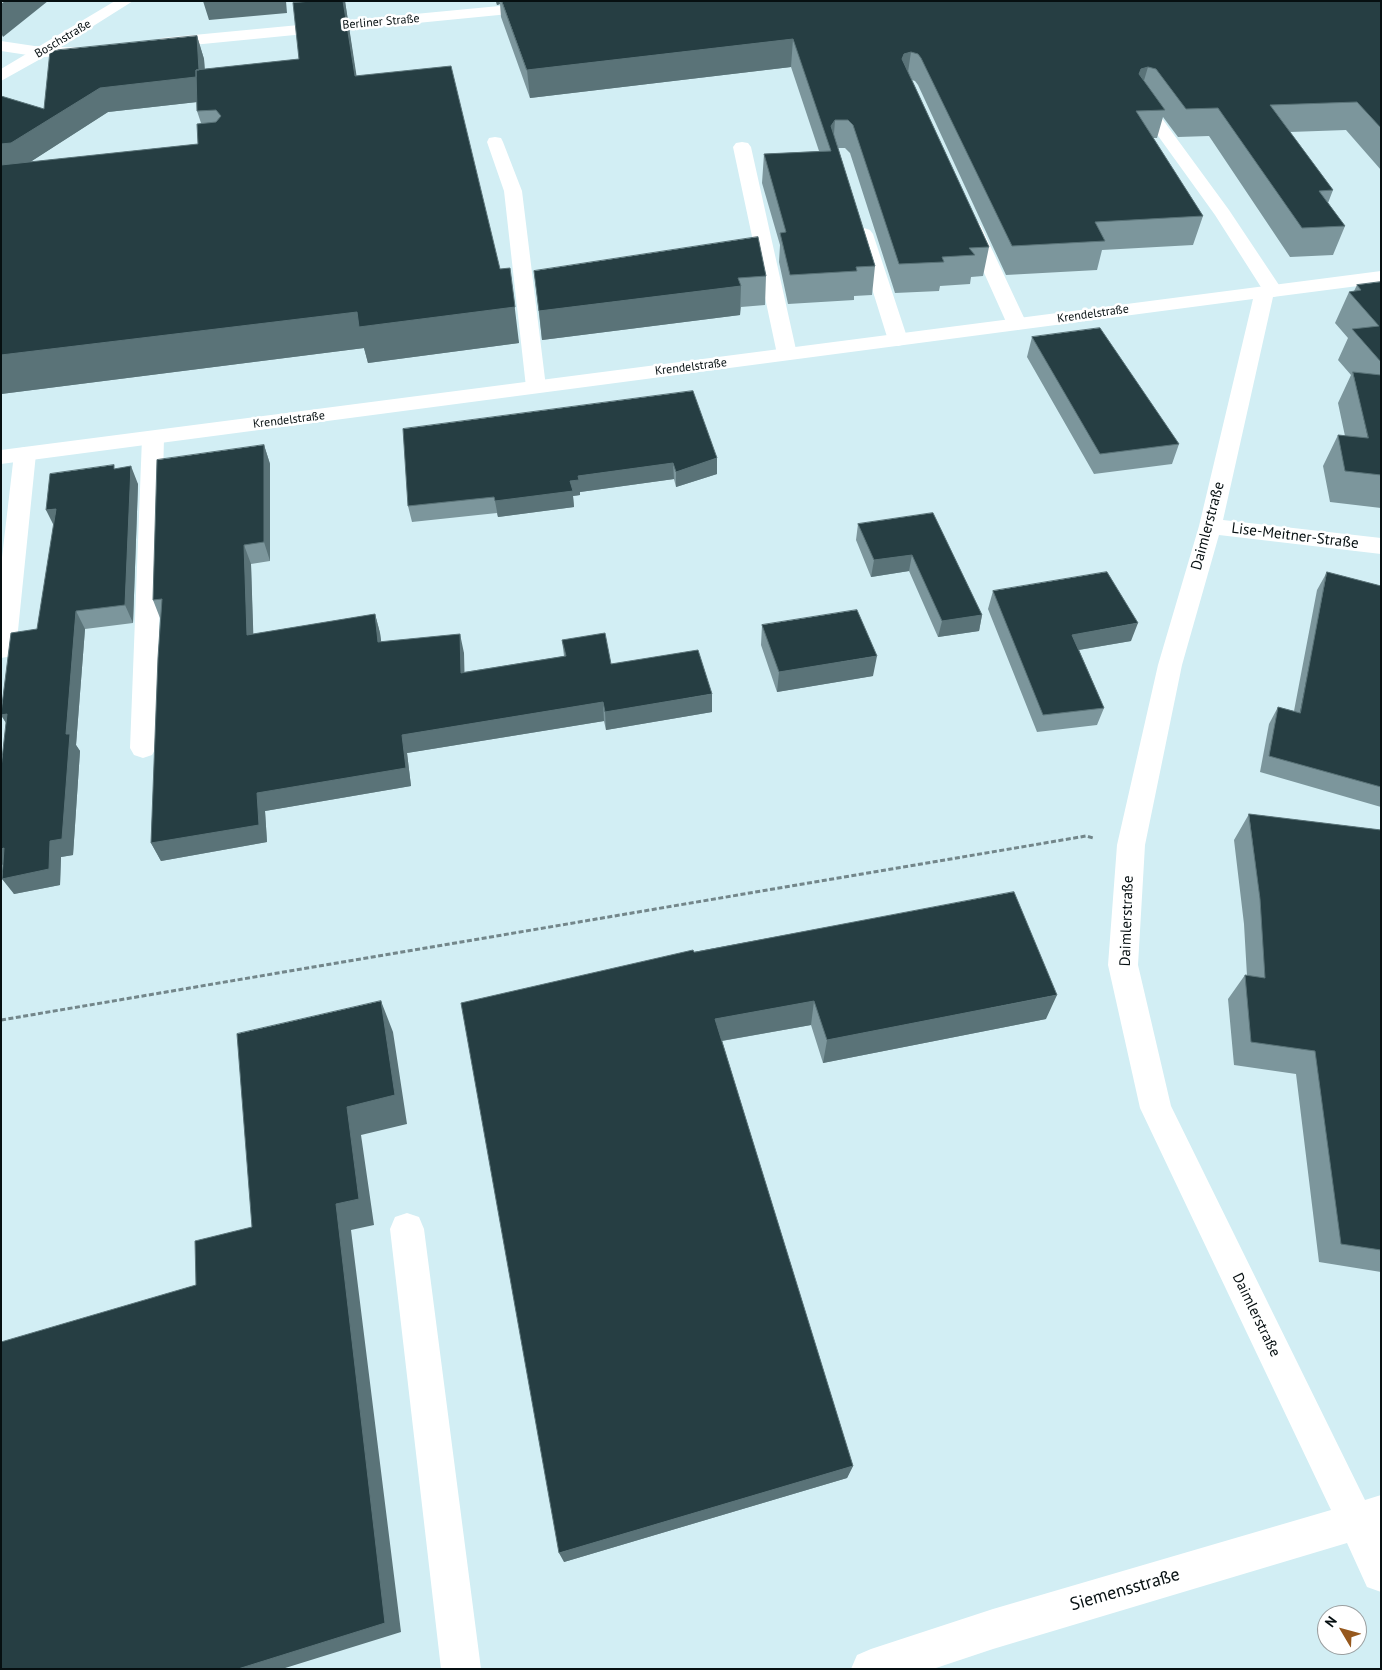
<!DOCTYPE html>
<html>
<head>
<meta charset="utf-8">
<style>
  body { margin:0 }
  #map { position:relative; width:1382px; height:1670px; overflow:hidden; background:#d2eef4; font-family:"PT Sans",sans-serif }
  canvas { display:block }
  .frame { position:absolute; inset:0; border:2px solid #060f11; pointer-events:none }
  .north { position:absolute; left:1317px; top:1605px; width:50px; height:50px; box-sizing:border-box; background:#fff; border:1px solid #9b9fa0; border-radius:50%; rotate:307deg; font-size:14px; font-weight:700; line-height:20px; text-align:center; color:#060f11 }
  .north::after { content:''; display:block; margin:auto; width:18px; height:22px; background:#96581d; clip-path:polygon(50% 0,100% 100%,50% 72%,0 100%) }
</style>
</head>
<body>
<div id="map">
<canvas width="1382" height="1670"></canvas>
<div class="frame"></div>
<div class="north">N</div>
</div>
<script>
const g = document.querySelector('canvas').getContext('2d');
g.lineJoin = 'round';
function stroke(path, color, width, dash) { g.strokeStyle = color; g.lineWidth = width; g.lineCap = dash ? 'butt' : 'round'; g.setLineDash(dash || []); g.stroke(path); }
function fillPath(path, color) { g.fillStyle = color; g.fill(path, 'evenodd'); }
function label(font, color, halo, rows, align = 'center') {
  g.font = font + ' "PT Sans",sans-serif'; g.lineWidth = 5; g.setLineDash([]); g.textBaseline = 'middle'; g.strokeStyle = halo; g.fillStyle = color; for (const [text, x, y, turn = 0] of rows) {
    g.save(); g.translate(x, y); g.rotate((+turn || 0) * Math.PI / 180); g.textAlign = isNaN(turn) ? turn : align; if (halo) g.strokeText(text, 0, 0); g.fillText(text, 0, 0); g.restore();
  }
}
stroke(new Path2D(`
  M 1,1020 L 1086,836 L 1093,838`), '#73868a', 3, [5, 2.5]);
fillPath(new Path2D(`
  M 1,41 L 41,47 L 47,49 L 49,52 L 47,55 L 41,57 L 1,51 Z
  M 1141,96 L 1147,98 L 1229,210 L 1283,291 L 1280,295 L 1273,297 L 1266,295 L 1215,215 L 1133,101 L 1135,98 Z
  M 495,137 L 501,138 L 503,142 L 522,191 L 546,387 L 543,391 L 536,393 L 529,391 L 526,387 L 504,191 L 487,142 L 489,138 Z
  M 742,142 L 748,143 L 751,147 L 797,354 L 794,358 L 787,360 L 780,358 L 777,354 L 733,147 L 736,143 Z
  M 972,221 L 978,222 L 981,226 L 1027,324 L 1024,328 L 1017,330 L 1010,328 L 1007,324 L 963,226 L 966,222 Z
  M 864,228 L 870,230 L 873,234 L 908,340 L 905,344 L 898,346 L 891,344 L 888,340 L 855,234 L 858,230 Z
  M 153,431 L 161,433 L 164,438 L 156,748 L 152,755 L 143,758 L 134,755 L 130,748 L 142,438 L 145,433 Z
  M 25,447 L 33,449 L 36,454 L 16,650 L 13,656 L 1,658 L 1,566 L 14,454 L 17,449 Z
  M 407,1213 L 419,1217 L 424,1229 L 481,1669 L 441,1669 L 390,1229 L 395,1217 Z`), '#fff');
fillPath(new Path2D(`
  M 115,1 L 133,1 L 60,47 L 93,48 L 95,51 L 93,54 L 44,57 L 1,81 L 1,69 Z
  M 552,1 L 608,1 L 606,4 L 601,5 L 162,48 L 157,46 L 154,43 L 157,40 L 162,38 Z
  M 1381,271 L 1381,283 L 1273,297 L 1223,520 L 1381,538 L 1381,554 L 1219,535 L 1182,665 L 1145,845 L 1138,965 L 1171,1106 L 1365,1500 L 1381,1495 L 1381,1592 L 1367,1587 L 1347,1543 L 993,1649 L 933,1669 L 851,1669 L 857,1655 L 871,1649 L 993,1609 L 1331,1510 L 1140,1108 L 1108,965 L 1117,845 L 1158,665 L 1199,526 L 1253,299 L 1,464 L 1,450 Z`), '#fff');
fillPath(new Path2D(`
  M 294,1 L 345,1 L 356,76 L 500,269 L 519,343 L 368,363 L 364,348 L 1,394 L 1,96 L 44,109 L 197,36 L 204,59 L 205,69 L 299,59 ZM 197,102 L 197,111 L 201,123 L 198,144 L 30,162 L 108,112 Z
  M 496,1 L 1381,1 L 1381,170 L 1346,130 L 1290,132 L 1333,190 L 1328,203 L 1345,226 L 1333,255 L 1290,257 L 1209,136 L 1178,137 L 1163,117 L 1157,138 L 1153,138 L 1203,216 L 1193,245 L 1102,250 L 1097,270 L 1006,275 L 918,85 L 915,81 L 912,80 L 989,247 L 983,276 L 971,277 L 970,284 L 940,286 L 939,291 L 895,293 L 850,153 L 845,148 L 838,148 L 875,266 L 872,295 L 854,296 L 854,300 L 788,304 L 779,262 L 780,245 L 762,183 L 764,154 L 819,151 L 791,67 L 530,98 L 501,17 L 500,4 L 497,5 Z
  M 534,271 L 766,276 L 765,305 L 741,307 L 740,315 L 542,340 Z
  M 1381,282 L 1381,508 L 1330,502 L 1323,466 L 1338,435 L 1345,436 L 1338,403 L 1351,375 L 1338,360 L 1348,338 L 1335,323 L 1349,292 L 1354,291 L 1357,285 Z
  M 1032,337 L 1179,444 L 1172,464 L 1094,474 L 1027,357 Z
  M 693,391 L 717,474 L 676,487 L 674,479 L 580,492 L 580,495 L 573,496 L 574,507 L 498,517 L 497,513 L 412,522 L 408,506 Z
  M 264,445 L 270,464 L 270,561 L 251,564 L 253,634 L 375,614 L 380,633 L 381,642 L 464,653 L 464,672 L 564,656 L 562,640 L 712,712 L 606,730 L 604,721 L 407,753 L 411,786 L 265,811 L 267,842 L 161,861 L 151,843 L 160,618 L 153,600 Z
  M 115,469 L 138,484 L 133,623 L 85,629 L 76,745 L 80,751 L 73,855 L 61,857 L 60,885 L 14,894 L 3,866 L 6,723 L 1,715 L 37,629 Z
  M 933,513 L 982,615 L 979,631 L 938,637 L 909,571 L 871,577 L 856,540 L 858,524 Z
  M 1327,572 L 1381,586 L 1381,807 L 1260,772 L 1269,724 L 1278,707 L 1294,711 L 1317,590 Z
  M 993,591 L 1131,641 L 1079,650 L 1104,708 L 1097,725 L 1037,732 L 988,609 Z
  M 762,625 L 873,676 L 777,692 L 761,645 Z
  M 1249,814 L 1381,830 L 1381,1272 L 1319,1262 L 1296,1074 L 1234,1065 L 1228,999 L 1245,975 L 1247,976 L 1244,924 L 1234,840 Z
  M 694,952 L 1046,1019 L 823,1063 L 811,1025 L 722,1041 L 853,1466 L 847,1478 L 564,1562 Z`), '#7c969c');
fillPath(new Path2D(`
  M 5,1 L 48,1 L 3,37 L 1,33 L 1,4 Z
  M 203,1 L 286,1 L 287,13 L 209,20 Z
  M 294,1 L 345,1 L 362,111 L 299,24 Z
  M 496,1 L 499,1 L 500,4 L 497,5 Z
  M 197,36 L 204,59 L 206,101 L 108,112 L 21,168 L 1,171 L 1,144 L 100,88 Z
  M 793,39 L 791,67 L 530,98 L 527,70 Z
  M 911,52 L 907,79 L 902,59 L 904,54 Z
  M 1148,67 L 1140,94 L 1139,74 L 1141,69 Z
  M 835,120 L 833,148 L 831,126 Z
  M 510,268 L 519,343 L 368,363 L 364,348 L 1,394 L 1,355 Z
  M 741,286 L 740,315 L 542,340 L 539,311 Z
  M 264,445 L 270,464 L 270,561 L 264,542 Z
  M 717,458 L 717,474 L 676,487 L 676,472 Z
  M 673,463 L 674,479 L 580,492 L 580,495 L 573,496 L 574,507 L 498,517 L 495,501 L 570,481 L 578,476 Z
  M 131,466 L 138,484 L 133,623 L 125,605 Z
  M 56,509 L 55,528 L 46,510 Z
  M 244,545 L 251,564 L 254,654 L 247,635 Z
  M 912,555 L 909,571 L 871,577 L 874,560 Z
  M 76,611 L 85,629 L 76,745 L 80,751 L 73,855 L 61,857 L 60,885 L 14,894 L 2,879 L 50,841 L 66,734 Z
  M 375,614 L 380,633 L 384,661 L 378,642 Z
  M 982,615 L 979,631 L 938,637 L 942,621 Z
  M 1138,623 L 1131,641 L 1066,652 L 1072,635 Z
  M 460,634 L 464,653 L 465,692 L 461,673 Z
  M 877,656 L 873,676 L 777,692 L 779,672 Z
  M 712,694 L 712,712 L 606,730 L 605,712 Z
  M 603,702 L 604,721 L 407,753 L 411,786 L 265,811 L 267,842 L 161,861 L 151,843 L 257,793 L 402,735 Z
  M 7,714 L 12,732 L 1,715 Z
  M 4,848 L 4,867 L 1,863 L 1,849 Z
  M 1057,995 L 1046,1019 L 823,1063 L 827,1040 Z
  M 381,1001 L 393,1032 L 407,1124 L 361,1135 L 374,1225 L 351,1230 L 401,1632 L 282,1669 L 238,1669 L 336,1204 L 347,1107 Z
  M 814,1001 L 811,1025 L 715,1042 L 715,1019 Z
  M 853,1466 L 847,1478 L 564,1562 L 559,1553 Z`), '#5a7378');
const building = new Path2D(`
  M 312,1 L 343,1 L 355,76 L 451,66 L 500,269 L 510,268 L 515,307 L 359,327 L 357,312 L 1,355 L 1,165 L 198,144 L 197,124 L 216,122 L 221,116 L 216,110 L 197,111 L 196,70 L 299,59 L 293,3 Z
  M 502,1 L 1381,1 L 1381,128 L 1357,102 L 1270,105 L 1333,190 L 1319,191 L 1345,226 L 1302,228 L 1218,108 L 1186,109 L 1156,69 L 1148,67 L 1141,69 L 1139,74 L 1165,110 L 1136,111 L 1203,216 L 1095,222 L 1105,241 L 1012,246 L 921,58 L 918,54 L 911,52 L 904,54 L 902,59 L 989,247 L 969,248 L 975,255 L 942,257 L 944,262 L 899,264 L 853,125 L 848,120 L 835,120 L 831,126 L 875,266 L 856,267 L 857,271 L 790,275 L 780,233 L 786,232 L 764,154 L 831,151 L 793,39 L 527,70 Z
  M 197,36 L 199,70 L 196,70 L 196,77 L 100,88 L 11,143 L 1,144 L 1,96 L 44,109 L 50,51 Z
  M 758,237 L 766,276 L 738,278 L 741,286 L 539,311 L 534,271 Z
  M 1381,282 L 1381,362 L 1352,329 L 1379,326 L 1349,292 L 1361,290 L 1357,285 Z
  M 1100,328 L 1179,444 L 1100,454 L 1032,337 Z
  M 1353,372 L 1381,375 L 1381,475 L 1345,471 L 1338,435 L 1368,438 Z
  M 693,391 L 717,458 L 676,472 L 673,463 L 578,476 L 579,480 L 570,481 L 573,491 L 495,501 L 494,497 L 408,506 L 403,429 Z
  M 264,445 L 264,542 L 244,545 L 247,635 L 375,614 L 378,642 L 460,634 L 461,673 L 566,656 L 562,640 L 605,633 L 611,664 L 698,650 L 712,694 L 605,712 L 603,702 L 402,735 L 406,768 L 257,793 L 259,825 L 151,843 L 158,658 L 162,599 L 153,600 L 157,460 Z
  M 114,465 L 114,469 L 131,466 L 125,605 L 76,611 L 66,734 L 70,734 L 62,839 L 50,841 L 49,869 L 2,879 L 4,848 L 1,849 L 1,768 L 7,714 L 1,715 L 1,713 L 11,633 L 37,629 L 56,509 L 46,510 L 50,474 Z
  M 933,513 L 982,615 L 942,621 L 912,555 L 874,560 L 858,524 Z
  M 1107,572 L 1138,623 L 1072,635 L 1104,708 L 1043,715 L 993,591 Z
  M 1327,572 L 1381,586 L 1381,787 L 1269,756 L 1278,707 L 1300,713 Z
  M 857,610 L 877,656 L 779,672 L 762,625 Z
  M 1249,814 L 1381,830 L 1381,1250 L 1341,1244 L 1315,1051 L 1251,1042 L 1245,975 L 1265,978 L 1260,899 Z
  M 1014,892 L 1057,995 L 827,1040 L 814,1001 L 715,1019 L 853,1466 L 559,1553 L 461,1003 L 693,950 L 694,952 Z
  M 381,1001 L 395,1095 L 347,1107 L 359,1199 L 336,1204 L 385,1623 L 238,1669 L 1,1669 L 1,1342 L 196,1285 L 195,1241 L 252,1227 L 237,1034 Z`);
fillPath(building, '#263e43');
stroke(building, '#5a7378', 1);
label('12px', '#060f11', '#fff', [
  ["Berliner Straße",381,22,-5],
  ["Boschstraße",63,39,-31],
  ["Krendelstraße",1093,314,-8],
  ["Krendelstraße",691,367,-7],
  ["Krendelstraße",289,420,-7]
]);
label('15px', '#060f11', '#fff', [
  ["Daimlerstraße",1208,526,-75],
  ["Lise-Meitner-Straße",1295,536,7],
  ["Daimlerstraße",1127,921,-88],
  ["Daimlerstraße",1256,1315,64]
]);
label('18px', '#060f11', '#fff', [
  ["Siemensstraße",1125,1590,-16]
]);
</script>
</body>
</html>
